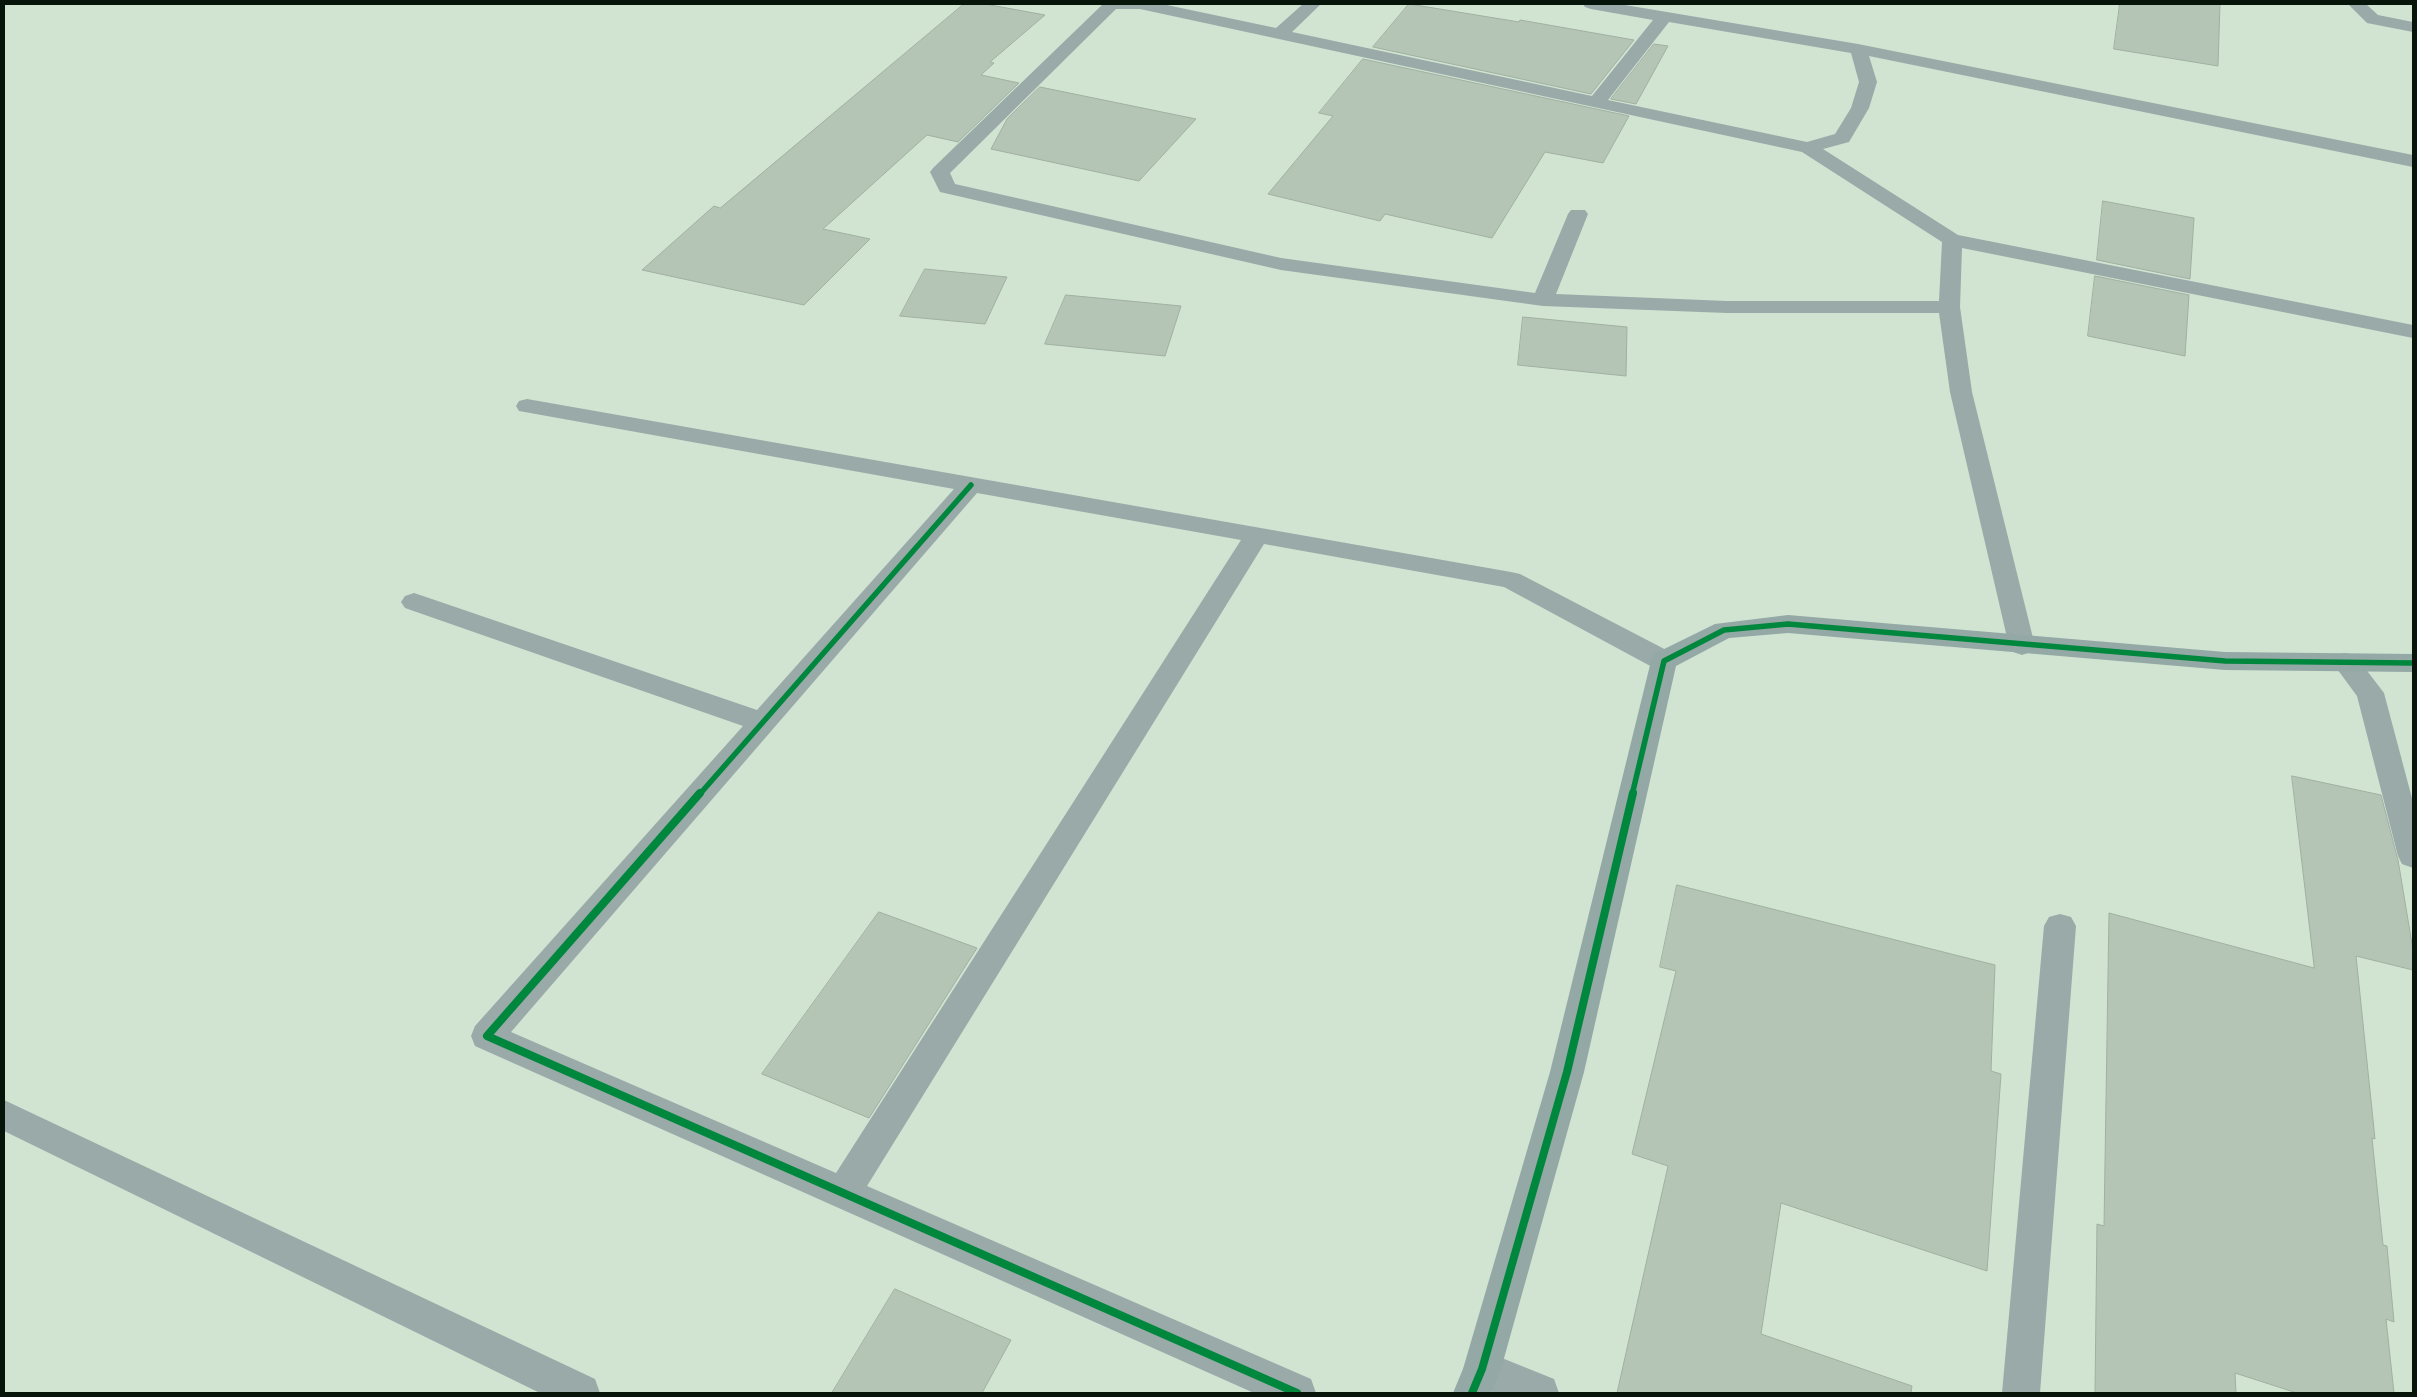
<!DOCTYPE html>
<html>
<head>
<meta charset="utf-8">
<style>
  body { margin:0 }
  #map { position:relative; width:2417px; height:1397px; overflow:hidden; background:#d0e4d1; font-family:"IBM Plex Sans",sans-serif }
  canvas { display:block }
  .frame { position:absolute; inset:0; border:5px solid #071409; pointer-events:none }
</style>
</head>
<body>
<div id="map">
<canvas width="2417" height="1397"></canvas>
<div class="frame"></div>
</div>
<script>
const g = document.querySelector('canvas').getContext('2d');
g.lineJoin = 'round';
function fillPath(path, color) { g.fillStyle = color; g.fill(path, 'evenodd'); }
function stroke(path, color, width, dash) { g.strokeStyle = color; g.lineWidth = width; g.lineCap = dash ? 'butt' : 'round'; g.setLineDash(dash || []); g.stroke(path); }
const building = new Path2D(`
  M 964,4 L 985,4 L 1045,15 L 990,62 L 994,63 L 981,75 L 1019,83 L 958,142 L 927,135 L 823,229 L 870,239 L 804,305 L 642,270 L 714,206 L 720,208 Z
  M 1409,4 L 1519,22 L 1520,20 L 1634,40 L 1591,94 L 1373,47 Z
  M 2120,4 L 2220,4 L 2218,66 L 2114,49 Z
  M 1654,44 L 1668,46 L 1636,104 L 1611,99 Z
  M 1363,59 L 1629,116 L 1603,163 L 1545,152 L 1492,238 L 1385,214 L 1380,221 L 1268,194 L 1333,116 L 1319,113 Z
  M 1040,87 L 1196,119 L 1139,181 L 991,149 L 1007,119 Z
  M 2103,201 L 2194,218 L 2190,279 L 2097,260 Z
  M 925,269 L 1007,277 L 985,324 L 900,316 Z
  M 2095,276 L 2189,295 L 2185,356 L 2088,336 Z
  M 1066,295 L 1181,306 L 1165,356 L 1045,344 Z
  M 1523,317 L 1627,327 L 1626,376 L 1518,365 Z
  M 2292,776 L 2381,795 L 2398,860 L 2413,950 L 2413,970 L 2356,956 L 2375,1139 L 2372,1138 L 2383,1245 L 2387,1246 L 2394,1322 L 2386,1319 L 2394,1393 L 2297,1393 L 2235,1373 L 2236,1393 L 2095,1393 L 2097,1224 L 2104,1226 L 2109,913 L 2314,968 Z
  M 1677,885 L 1995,965 L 1991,1071 L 2001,1074 L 1987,1271 L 1781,1203 L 1761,1334 L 1912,1386 L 1911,1393 L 1617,1393 L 1668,1166 L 1632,1154 L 1676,971 L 1660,967 Z
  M 879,912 L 977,948 L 869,1118 L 762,1074 Z
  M 895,1289 L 1011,1340 L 982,1393 L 832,1393 Z`);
fillPath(building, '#b4c5b6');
stroke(building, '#a0afa1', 1);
fillPath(new Path2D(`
  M 1103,4 L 1162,4 L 1276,28 L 1303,4 L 1321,4 L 1292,32 L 1592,96 L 1653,20 L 1591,9 L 1585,7 L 1583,4 L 1619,4 L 1858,44 L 2413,155 L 2413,167 L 1869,56 L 1877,82 L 1869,108 L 1849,142 L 1823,149 L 1958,235 L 2413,325 L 2413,338 L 1962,248 L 1960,307 L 1972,392 L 2035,646 L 2031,652 L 2022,655 L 2013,652 L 2009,646 L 1950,392 L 1939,313 L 1727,313 L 1543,306 L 1281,270 L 940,192 L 930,172 L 933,168 ZM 1116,9 L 1140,9 L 1802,152 L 1942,242 L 1939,301 L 1727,301 L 1556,294 L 1588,214 L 1585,210 L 1571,210 L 1568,214 L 1535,293 L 1281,258 L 955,184 L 950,173 ZM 1669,22 L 1851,53 L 1859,82 L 1851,108 L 1835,134 L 1807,142 L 1608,100 Z
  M 2348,4 L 2366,4 L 2378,15 L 2413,22 L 2413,32 L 2367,23 Z
  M 2345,653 L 2355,655 L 2384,693 L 2413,802 L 2413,868 L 2402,864 L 2398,856 L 2357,696 L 2332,662 L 2335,655 Z
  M 4,1100 L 595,1379 L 600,1393 L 540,1393 L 4,1131 Z`), '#99aaa9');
fillPath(new Path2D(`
  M 527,399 L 1511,572 L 1520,574 L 1674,654 L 1677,661 L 1674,668 L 1664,670 L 1654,668 L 1504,587 L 1264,544 L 867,1186 L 1311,1379 L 1316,1393 L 1254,1393 L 475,1046 L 471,1036 L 475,1026 L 743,726 L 405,608 L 401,602 L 405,596 L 414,593 L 423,596 L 757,710 L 954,489 L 519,411 L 516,406 L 519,401 ZM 977,493 L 1241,540 L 836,1173 L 511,1032 Z
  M 2060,914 L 2071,917 L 2076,926 L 2040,1393 L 2002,1393 L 2044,926 L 2049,917 Z
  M 1482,1350 L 1554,1379 L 1559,1393 L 1495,1393 L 1469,1382 L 1463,1369 L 1469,1356 Z`), '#99aaa9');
fillPath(new Path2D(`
  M 1788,615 L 2225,652 L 2413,654 L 2413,672 L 2225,670 L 1788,633 L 1729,638 L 1676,666 L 1584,1072 L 1501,1369 L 1491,1393 L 1453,1393 L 1463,1369 L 1550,1072 L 1651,661 L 1654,654 L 1715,624 Z`), '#94a8a6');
stroke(new Path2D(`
  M 699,795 L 971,485
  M 1632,795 L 1664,661 L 1724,630 L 1788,624 L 2225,661 L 2413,663`), '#00873e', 5.5);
stroke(new Path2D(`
  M 700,793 L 487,1036 L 1297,1393
  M 1472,1393 L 1482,1369 L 1567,1072 L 1633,793`), '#00873e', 8);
</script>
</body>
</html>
